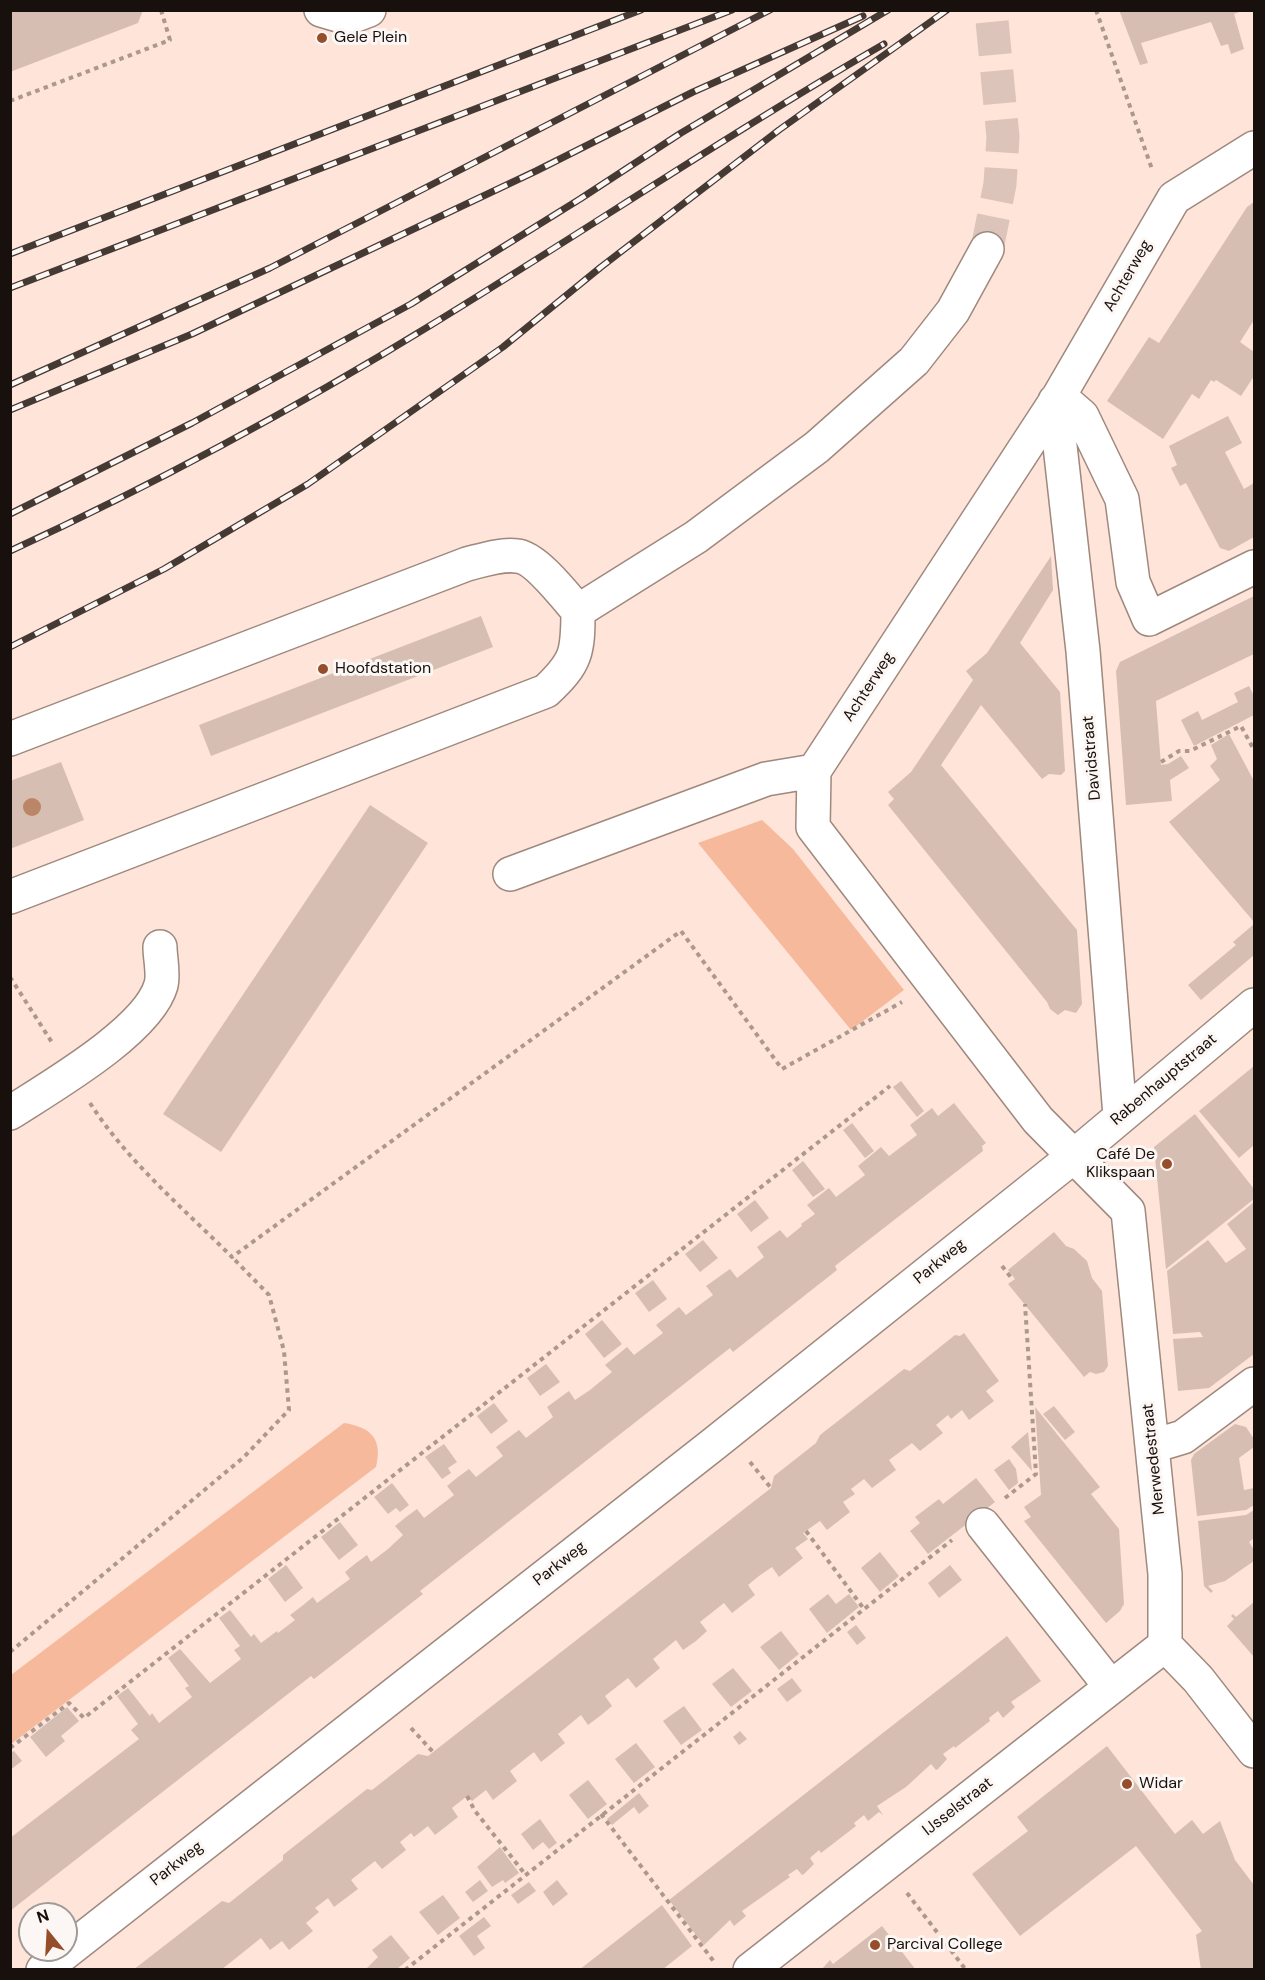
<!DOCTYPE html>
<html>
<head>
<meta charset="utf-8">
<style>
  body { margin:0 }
  #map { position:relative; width:1265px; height:1980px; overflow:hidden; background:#fee4d9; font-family:"DM Sans",sans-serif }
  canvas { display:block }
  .frame { position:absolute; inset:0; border:12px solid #18100c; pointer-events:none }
  .north { position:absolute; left:18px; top:1902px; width:60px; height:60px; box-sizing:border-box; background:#fcf7f4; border:2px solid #a19b97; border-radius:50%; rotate:342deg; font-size:16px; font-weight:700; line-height:24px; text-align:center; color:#18100c }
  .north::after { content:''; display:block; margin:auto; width:21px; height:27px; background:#954d2a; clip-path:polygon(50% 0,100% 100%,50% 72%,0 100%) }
</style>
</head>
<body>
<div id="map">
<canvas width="1265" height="1980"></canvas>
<div class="frame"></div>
<div class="north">N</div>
</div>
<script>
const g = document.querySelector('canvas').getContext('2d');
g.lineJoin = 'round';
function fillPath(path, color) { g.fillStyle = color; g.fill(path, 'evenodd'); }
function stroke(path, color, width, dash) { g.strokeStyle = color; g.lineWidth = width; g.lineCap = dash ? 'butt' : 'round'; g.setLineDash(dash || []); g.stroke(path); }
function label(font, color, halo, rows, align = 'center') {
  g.font = font + ' "DM Sans",sans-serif'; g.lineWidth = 6; g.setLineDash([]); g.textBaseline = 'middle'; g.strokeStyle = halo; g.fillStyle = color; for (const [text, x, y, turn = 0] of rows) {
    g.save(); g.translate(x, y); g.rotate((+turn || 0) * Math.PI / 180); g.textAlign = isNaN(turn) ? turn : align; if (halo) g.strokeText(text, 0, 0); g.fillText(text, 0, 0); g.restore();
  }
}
fillPath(new Path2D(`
  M 762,820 L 793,849 L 904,990 L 851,1030 L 698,843 Z
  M 344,1423 C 371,1427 383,1439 376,1467 L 11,1744 L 11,1675 Z`), '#f7b99c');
fillPath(new Path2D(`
  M 10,10 L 143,10 L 138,23 L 10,72 Z
  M 1119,10 L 1244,10 L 1234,14 L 1244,49 L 1231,54 L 1228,44 L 1221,46 L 1211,22 L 1141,43 L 1148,63 L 1140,65 Z
  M 1254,202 L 1254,320 L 1240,342 L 1254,352 L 1254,376 L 1241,396 L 1216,380 L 1214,382 L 1211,380 L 1199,399 L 1192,394 L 1163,439 L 1107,401 L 1149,337 L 1159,343 L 1247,207 Z
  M 1228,416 L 1242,443 L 1225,452 L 1244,489 L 1254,483 L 1254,537 L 1229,551 L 1220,548 L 1186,483 L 1180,486 L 1171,468 L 1177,465 L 1169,446 Z
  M 1051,556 L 1053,590 L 1020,643 L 1060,692 L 1065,771 L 1061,775 L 1049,774 L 1042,779 L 981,705 L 941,765 L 1077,930 L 1082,1004 L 1076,1013 L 1065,1010 L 1058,1015 L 1050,1009 L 1047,1002 L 888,805 L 894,799 L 888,792 L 911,772 L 973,680 L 966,671 L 987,653 Z
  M 1254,596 L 1254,654 L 1156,701 L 1161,765 L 1168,764 L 1181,756 L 1189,768 L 1170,780 L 1172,801 L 1126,805 L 1116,671 L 1120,662 Z
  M 481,616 L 493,647 L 211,756 L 199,725 Z
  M 1249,686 L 1254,696 L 1254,715 L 1194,746 L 1181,720 L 1198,711 L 1202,720 L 1238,702 L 1234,693 Z
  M 1229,734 L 1254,781 L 1254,922 L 1169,822 L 1220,780 L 1210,766 L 1217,759 L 1211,745 Z
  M 61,762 L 84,820 L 10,849 L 10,781 Z
  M 370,805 L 428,843 L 221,1152 L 163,1114 Z
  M 1254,924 L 1254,955 L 1201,1000 L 1188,985 L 1236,945 L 1233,942 Z
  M 1254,1066 L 1254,1145 L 1239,1158 L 1199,1111 Z
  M 901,1081 L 924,1111 L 917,1117 L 893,1087 Z
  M 954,1103 L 986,1143 L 982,1146 L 983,1151 L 835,1266 L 837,1270 L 733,1352 L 730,1348 L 420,1591 L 423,1594 L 345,1655 L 314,1679 L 311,1676 L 10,1911 L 10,1838 L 139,1739 L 131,1730 L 138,1724 L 117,1696 L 128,1688 L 150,1716 L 152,1713 L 159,1723 L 192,1697 L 185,1688 L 189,1686 L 168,1658 L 180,1649 L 210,1683 L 241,1659 L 234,1650 L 240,1646 L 219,1618 L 230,1610 L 251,1637 L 254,1634 L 261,1643 L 277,1631 L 278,1633 L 295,1620 L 290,1615 L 302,1606 L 313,1597 L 317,1603 L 350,1579 L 345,1572 L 356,1563 L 367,1555 L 371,1562 L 388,1549 L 403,1535 L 395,1526 L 406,1517 L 417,1509 L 424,1518 L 454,1495 L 447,1486 L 458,1477 L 469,1469 L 476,1477 L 503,1456 L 496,1447 L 519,1430 L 526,1438 L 553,1417 L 547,1407 L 569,1391 L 575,1400 L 590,1390 L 612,1372 L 605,1365 L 627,1347 L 634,1355 L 663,1333 L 656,1325 L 679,1307 L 686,1315 L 713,1295 L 706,1286 L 730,1269 L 737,1278 L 764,1257 L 757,1247 L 780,1230 L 787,1238 L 802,1226 L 801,1224 L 815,1214 L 807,1205 L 829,1188 L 836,1197 L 865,1175 L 858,1166 L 881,1147 L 889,1156 L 917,1135 L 910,1125 L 932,1108 L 938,1116 Z
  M 1195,1114 L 1254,1189 L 1254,1199 L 1166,1269 L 1154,1147 Z
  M 852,1123 L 874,1151 L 865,1158 L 843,1130 Z
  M 803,1161 L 825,1189 L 813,1197 L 792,1170 Z
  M 755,1200 L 769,1218 L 751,1232 L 737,1214 Z
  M 1254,1202 L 1254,1354 L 1209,1388 L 1178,1391 L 1173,1339 L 1203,1337 L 1200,1332 L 1173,1334 L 1167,1271 L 1208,1240 L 1226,1263 L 1246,1249 L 1227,1224 Z
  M 1054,1232 L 1066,1246 L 1074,1249 L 1087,1261 L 1092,1278 L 1102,1291 L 1108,1366 L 1104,1372 L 1096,1374 L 1090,1372 L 1084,1377 L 1008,1284 L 1015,1279 L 1008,1270 Z
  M 703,1240 L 718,1258 L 700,1272 L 685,1254 Z
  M 653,1280 L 667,1299 L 649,1312 L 635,1293 Z
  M 602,1320 L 622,1344 L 604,1358 L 585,1334 Z
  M 964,1333 L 999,1381 L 986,1391 L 994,1401 L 969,1420 L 962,1410 L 951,1419 L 948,1415 L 936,1425 L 943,1433 L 920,1451 L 912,1443 L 889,1460 L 896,1470 L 872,1488 L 864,1479 L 851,1489 L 855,1494 L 843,1502 L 850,1512 L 827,1530 L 820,1521 L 803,1533 L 808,1539 L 795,1548 L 803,1558 L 779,1577 L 772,1567 L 759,1576 L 748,1585 L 755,1595 L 732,1613 L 724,1603 L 700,1622 L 707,1631 L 696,1641 L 683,1650 L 676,1640 L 653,1659 L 660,1668 L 636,1688 L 628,1678 L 605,1696 L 612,1706 L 600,1716 L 588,1725 L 581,1715 L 558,1734 L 565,1743 L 541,1762 L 534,1752 L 510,1771 L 517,1781 L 493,1800 L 486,1790 L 472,1801 L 467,1796 L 452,1808 L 458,1817 L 435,1835 L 428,1826 L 414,1837 L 411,1833 L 400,1842 L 406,1850 L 382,1869 L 375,1861 L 351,1880 L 358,1889 L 334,1907 L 328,1898 L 315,1908 L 319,1912 L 306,1923 L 313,1931 L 289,1950 L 282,1941 L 270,1950 L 261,1938 L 221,1970 L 133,1970 L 222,1901 L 229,1903 L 283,1860 L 283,1855 L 367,1789 L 372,1790 L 418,1754 L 428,1756 L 771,1488 L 774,1476 L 816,1443 L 820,1435 L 838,1421 L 904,1369 L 910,1371 L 955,1335 L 960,1336 Z
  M 546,1364 L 560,1382 L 540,1396 L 527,1378 Z
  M 494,1403 L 508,1421 L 491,1434 L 477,1416 Z
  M 1054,1406 L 1075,1432 L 1065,1440 L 1043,1414 Z
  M 1035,1407 L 1100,1487 L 1091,1494 L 1119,1529 L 1124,1604 L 1120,1611 L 1106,1623 L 1024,1521 L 1031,1517 L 1024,1507 L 1041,1495 Z
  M 1235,1424 L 1246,1427 L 1254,1439 L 1254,1447 L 1239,1458 L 1244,1490 L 1254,1488 L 1254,1505 L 1246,1510 L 1197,1516 L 1191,1460 L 1194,1454 Z
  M 1028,1432 L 1032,1471 L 1011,1447 Z
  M 444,1444 L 457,1462 L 448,1468 L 451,1473 L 442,1479 L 425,1457 Z
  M 1009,1459 L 1016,1469 L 1018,1483 L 1009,1490 L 994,1470 Z
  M 976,1478 L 995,1502 L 928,1554 L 910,1531 L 920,1523 L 915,1517 L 939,1499 L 943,1504 Z
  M 392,1483 L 409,1505 L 400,1512 L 396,1508 L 388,1514 L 374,1497 Z
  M 1254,1510 L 1254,1538 L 1249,1542 L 1254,1550 L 1254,1561 L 1225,1581 L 1208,1586 L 1213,1591 L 1211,1593 L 1204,1586 L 1198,1521 L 1246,1515 Z
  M 340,1522 L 358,1545 L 339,1560 L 321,1537 Z
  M 880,1552 L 899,1576 L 880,1592 L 861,1568 Z
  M 286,1565 L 303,1588 L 285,1602 L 268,1579 Z
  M 950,1565 L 962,1580 L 939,1598 L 928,1583 Z
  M 828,1594 L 836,1604 L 849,1594 L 859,1607 L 827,1633 L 809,1609 Z
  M 1254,1602 L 1254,1657 L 1227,1626 L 1234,1619 L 1231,1616 L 1233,1614 L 1236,1617 Z
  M 856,1625 L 866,1638 L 857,1645 L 847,1632 Z
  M 781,1631 L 799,1654 L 779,1670 L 760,1647 Z
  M 1007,1636 L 1041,1681 L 1011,1702 L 1015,1707 L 1003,1718 L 998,1711 L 989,1718 L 990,1721 L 955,1748 L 954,1746 L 943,1754 L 947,1759 L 938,1769 L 936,1770 L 931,1764 L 906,1787 L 877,1806 L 883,1815 L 879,1812 L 868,1821 L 864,1815 L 854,1823 L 856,1826 L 821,1853 L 819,1850 L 810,1858 L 814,1864 L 804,1874 L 802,1875 L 797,1869 L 788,1875 L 790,1877 L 742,1911 L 746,1916 L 734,1926 L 730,1920 L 704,1945 L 669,1900 Z
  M 733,1668 L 752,1691 L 731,1707 L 712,1684 Z
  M 792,1678 L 802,1691 L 787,1702 L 777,1689 Z
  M 684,1706 L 702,1730 L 681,1745 L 663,1721 Z
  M 67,1707 L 79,1721 L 61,1736 L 65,1741 L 46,1757 L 30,1737 Z
  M 740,1731 L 747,1739 L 739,1745 L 733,1737 Z
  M 636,1743 L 655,1767 L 634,1783 L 615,1759 Z
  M 1107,1746 L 1175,1834 L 1192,1820 L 1203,1834 L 1220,1821 L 1235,1860 L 1254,1885 L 1254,1970 L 1201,1970 L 1196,1935 L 1202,1931 L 1136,1846 L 1020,1936 L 972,1874 L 1028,1831 L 1017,1817 Z
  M 14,1751 L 22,1761 L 10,1770 L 10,1753 Z
  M 588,1780 L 607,1804 L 588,1819 L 569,1795 Z
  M 639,1793 L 649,1806 L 639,1814 L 634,1807 L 612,1825 L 607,1819 Z
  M 540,1819 L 557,1843 L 549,1849 L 543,1842 L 533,1850 L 521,1834 Z
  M 500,1847 L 519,1873 L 505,1883 L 503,1880 L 492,1887 L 477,1867 Z
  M 480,1880 L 488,1891 L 473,1902 L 465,1892 Z
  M 557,1880 L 568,1894 L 553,1906 L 543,1892 Z
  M 529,1882 L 536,1891 L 518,1904 L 511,1895 Z
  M 443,1895 L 460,1918 L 438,1935 L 419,1912 Z
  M 662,1905 L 692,1946 L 662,1970 L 579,1970 Z
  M 484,1917 L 491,1926 L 477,1936 L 485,1948 L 474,1956 L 459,1936 Z
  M 882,1926 L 916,1970 L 821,1970 L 830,1960 L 833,1964 Z
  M 391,1935 L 410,1958 L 396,1970 L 365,1970 L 378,1957 L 372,1950 Z`), '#d7beb3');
stroke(new Path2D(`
  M 987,249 L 1000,184 L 1003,137 L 991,10`), '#dcc4ba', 33, [33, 16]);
const minor = new Path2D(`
  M 321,10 L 348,18 L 369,10
  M 1254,148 L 1174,198 L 1059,396 L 814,771 L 813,827 L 1038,1120 L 1128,1211 L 1165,1574 L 1165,1645 L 1198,1679 L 1254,1751
  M 1059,396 L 1082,416 L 1122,499 L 1133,582 L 1149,619 L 1254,567
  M 1055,401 L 1083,651 L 1120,1116
  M 578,611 L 696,537 L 817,447 L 914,361 L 953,311 L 987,249
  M 10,739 L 467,564 C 483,560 500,554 517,556 C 535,557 566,597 578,611 C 578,652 577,662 546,691 L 10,897
  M 510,874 L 766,779 L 814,771
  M 10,1113 C 50,1087 148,1031 161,985 C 164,974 160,958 160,947
  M 1153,1446 L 1183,1437 L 1254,1384
  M 983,1525 L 1111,1687
  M 43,1970 L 715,1443 L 1074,1156 L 1254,1005
  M 750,1970 L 1165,1645`);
stroke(minor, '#9f887d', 36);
stroke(new Path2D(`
  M 1096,10 L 1152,169
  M 10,101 L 170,40 L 161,10
  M 1161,762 L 1179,751 L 1190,751 L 1241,726 L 1254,750
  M 10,977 L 53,1044
  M 90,1103 C 127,1161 184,1209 232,1257 L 681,931 L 782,1069 L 902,1002
  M 1002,1266 L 1013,1280
  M 750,1462 L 771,1488
  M 1005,1498 L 1036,1474 L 1025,1304
  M 806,1531 L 864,1609
  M 10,1652 L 244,1457 L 289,1410 L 284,1351 L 269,1295 L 232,1257
  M 411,1728 L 433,1752
  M 10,1748 L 69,1703 L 84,1718 L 890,1086
  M 467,1796 L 475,1811 L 525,1874
  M 601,1814 L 715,1963
  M 907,1893 L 966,1970
  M 405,1970 L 952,1540`), '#ab988f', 4, [4.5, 4.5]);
stroke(minor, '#fff', 33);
const rail = new Path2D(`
  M 10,254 L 641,10
  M 10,288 L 732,10
  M 10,385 L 270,268 L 770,10
  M 10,410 L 192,334 L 536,171 L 693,92 L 863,16
  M 10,514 L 192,423 L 411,304 L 580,199 L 681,133 L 888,10
  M 10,551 C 155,484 296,408 431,325 C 583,232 730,133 884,44
  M 10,647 L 164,569 L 308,484 L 503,347 L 601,267 L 779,130 L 947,10`);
stroke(rail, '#453934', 7);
stroke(rail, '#fcf7f4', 4.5, [14]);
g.fillStyle = '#bb8668';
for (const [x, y] of [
  [32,807]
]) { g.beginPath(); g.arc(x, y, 9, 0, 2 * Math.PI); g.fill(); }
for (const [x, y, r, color] of [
  [322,38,6,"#954d2a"],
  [323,669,6,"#954d2a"],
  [1167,1164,6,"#954d2a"],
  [1127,1784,6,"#954d2a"],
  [875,1945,6,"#954d2a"]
]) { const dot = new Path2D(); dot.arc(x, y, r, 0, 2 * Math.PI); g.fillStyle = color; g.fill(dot); stroke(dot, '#fcf7f4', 2); }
label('16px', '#18100c', '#fcf7f4', [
  ["Gele Plein",334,38],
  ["Hoofdstation",335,669],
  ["Café De",1155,1155,"right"],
  ["Klikspaan",1155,1173,"right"],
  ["Widar",1139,1784],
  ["Parcival College",887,1945]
], 'left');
label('16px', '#18100c', '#fcf7f4', [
  ["Achterweg",1128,276,-60],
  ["Achterweg",869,687,-57],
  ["Davidstraat",1092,758,-95],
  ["Rabenhauptstraat",1164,1080,-40],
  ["Parkweg",940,1262,-39],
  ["Merwedestraat",1154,1459,-96],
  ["Parkweg",560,1564,-38],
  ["IJsselstraat",958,1807,-38],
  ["Parkweg",177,1864,-38]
]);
</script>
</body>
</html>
